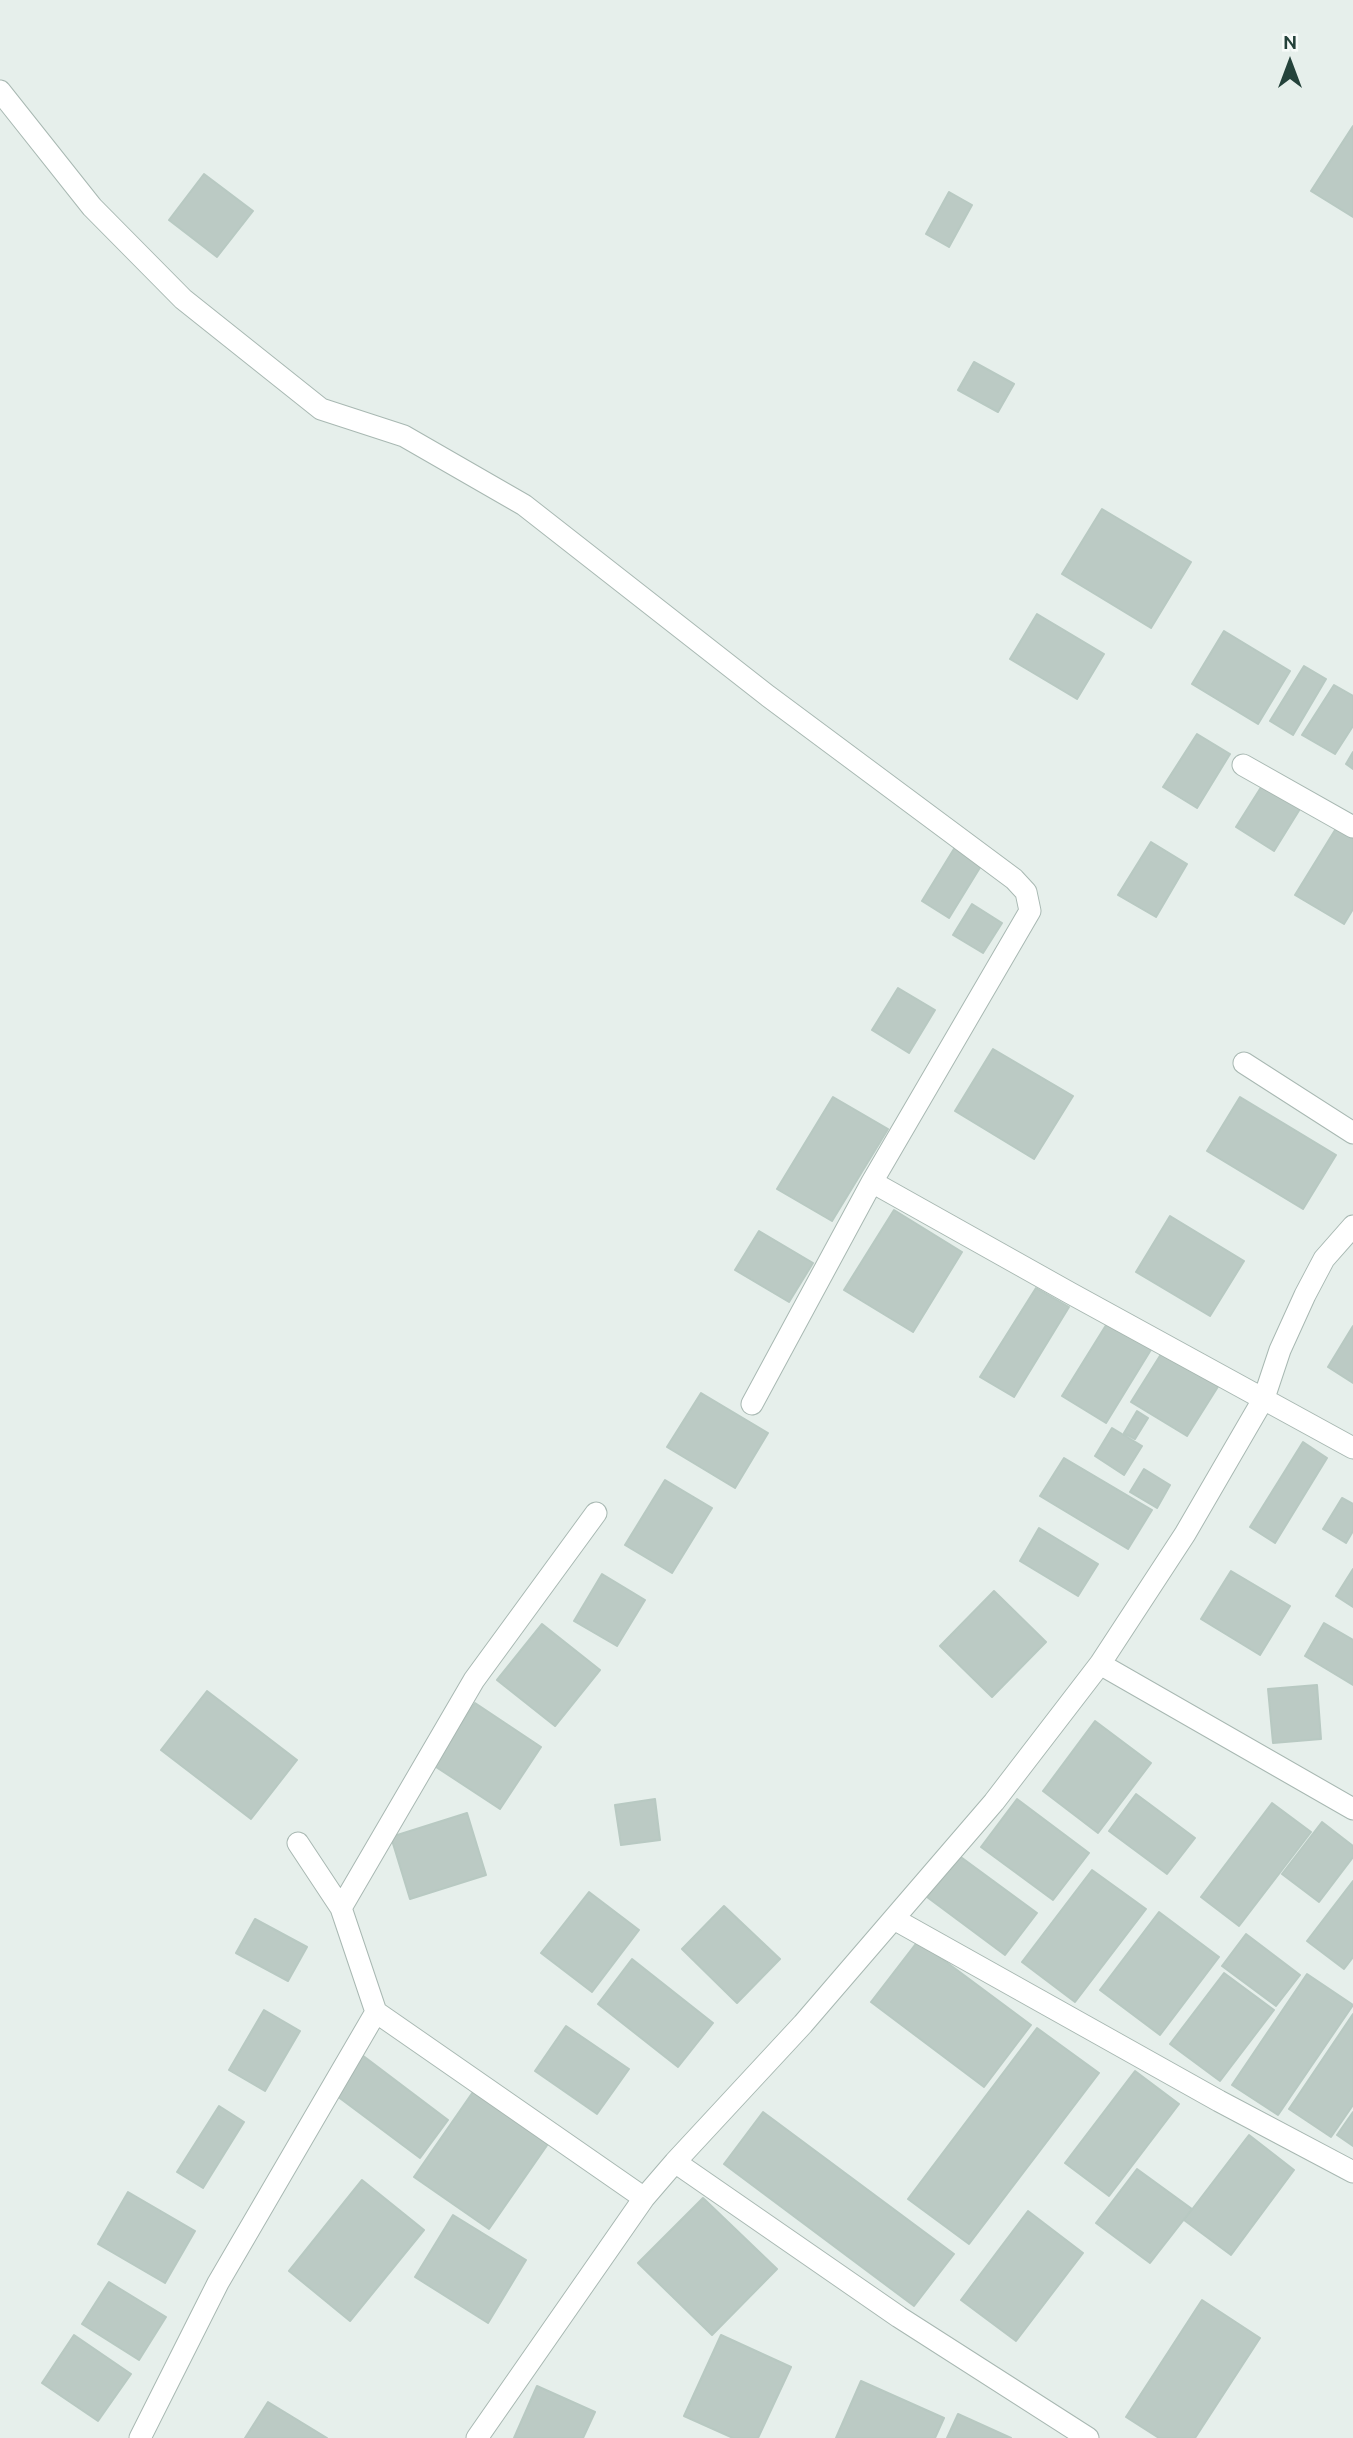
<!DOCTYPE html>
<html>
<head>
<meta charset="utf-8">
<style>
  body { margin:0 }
  #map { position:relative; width:1353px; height:2438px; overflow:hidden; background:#e6efeb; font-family:Ubuntu,sans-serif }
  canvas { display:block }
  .north { position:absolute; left:1255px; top:28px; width:70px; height:70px; -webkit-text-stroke:5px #f7fbf9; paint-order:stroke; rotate:0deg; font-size:19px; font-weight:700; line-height:28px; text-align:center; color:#24423a }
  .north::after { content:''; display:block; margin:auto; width:24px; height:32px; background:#24423a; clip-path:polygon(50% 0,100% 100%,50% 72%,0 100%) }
</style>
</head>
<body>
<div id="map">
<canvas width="1353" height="2438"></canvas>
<div class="north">N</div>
</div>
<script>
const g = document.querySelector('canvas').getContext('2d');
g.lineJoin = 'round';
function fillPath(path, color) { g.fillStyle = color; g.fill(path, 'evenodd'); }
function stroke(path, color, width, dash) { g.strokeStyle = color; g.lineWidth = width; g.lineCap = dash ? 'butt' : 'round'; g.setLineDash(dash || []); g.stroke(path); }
const building = new Path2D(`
  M 1353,126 L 1353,217 L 1311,191 Z
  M 204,174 L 253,211 L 217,257 L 169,220 Z
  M 949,192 L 972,205 L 949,247 L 926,234 Z
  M 974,362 L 1014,384 L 998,412 L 958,390 Z
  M 1102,509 L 1191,562 L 1151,628 L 1062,574 Z
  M 1037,614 L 1104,654 L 1077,699 L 1010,659 Z
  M 1224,631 L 1290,671 L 1258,724 L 1192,684 Z
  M 1304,666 L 1326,679 L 1293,735 L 1270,721 Z
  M 1334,685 L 1353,696 L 1353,726 L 1335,754 L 1302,735 Z
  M 1197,734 L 1230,754 L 1197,808 L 1163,787 Z
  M 1353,752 L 1353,769 L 1346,764 Z
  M 1265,781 L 1303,804 L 1274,851 L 1236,827 Z
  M 1340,822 L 1353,830 L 1353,909 L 1344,924 L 1295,895 Z
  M 1151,842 L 1187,864 L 1156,917 L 1118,895 Z
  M 957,844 L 984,861 L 949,918 L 922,901 Z
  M 972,904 L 1002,923 L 983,953 L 953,935 Z
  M 898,988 L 935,1010 L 909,1053 L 872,1030 Z
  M 993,1049 L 1073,1096 L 1034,1159 L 955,1111 Z
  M 833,1097 L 888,1129 L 832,1221 L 777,1189 Z
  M 1240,1097 L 1336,1155 L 1303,1209 L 1207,1151 Z
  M 894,1210 L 962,1252 L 913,1332 L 844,1290 Z
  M 1170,1216 L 1244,1261 L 1210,1316 L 1136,1272 Z
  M 759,1231 L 813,1263 L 789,1302 L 735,1270 Z
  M 1036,1288 L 1069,1307 L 1014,1397 L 980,1377 Z
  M 1108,1322 L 1152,1348 L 1106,1423 L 1062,1396 Z
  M 1353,1326 L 1353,1383 L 1328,1367 Z
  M 1163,1351 L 1219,1385 L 1187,1436 L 1131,1402 Z
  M 701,1393 L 768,1433 L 735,1488 L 667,1447 Z
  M 1137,1411 L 1148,1418 L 1135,1439 L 1124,1433 Z
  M 1112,1428 L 1142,1446 L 1124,1475 L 1095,1456 Z
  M 1303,1442 L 1327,1458 L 1275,1543 L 1250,1527 Z
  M 1064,1458 L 1152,1510 L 1128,1549 L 1040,1496 Z
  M 1144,1469 L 1170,1485 L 1157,1508 L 1130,1492 Z
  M 665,1480 L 712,1508 L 672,1573 L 625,1545 Z
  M 1342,1498 L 1353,1504 L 1353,1531 L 1346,1543 L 1323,1529 Z
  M 1039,1528 L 1098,1564 L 1078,1596 L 1020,1561 Z
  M 1353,1569 L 1353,1607 L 1336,1596 Z
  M 1231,1571 L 1290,1606 L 1260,1655 L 1201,1619 Z
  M 602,1574 L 645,1600 L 617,1646 L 574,1621 Z
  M 994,1591 L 1046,1642 L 992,1697 L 940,1646 Z
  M 1324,1623 L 1353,1640 L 1353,1685 L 1305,1656 Z
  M 542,1624 L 600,1670 L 555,1726 L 497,1680 Z
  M 1317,1685 L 1321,1739 L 1273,1743 L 1268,1689 Z
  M 207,1691 L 297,1760 L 251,1819 L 161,1750 Z
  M 475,1703 L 541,1747 L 500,1809 L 433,1765 Z
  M 1095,1721 L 1151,1763 L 1098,1833 L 1043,1791 Z
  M 1136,1794 L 1195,1838 L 1167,1874 L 1109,1831 Z
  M 655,1799 L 660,1840 L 621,1845 L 615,1805 Z
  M 1017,1799 L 1089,1853 L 1053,1900 L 981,1847 Z
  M 1272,1803 L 1311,1832 L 1239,1926 L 1201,1897 Z
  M 467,1813 L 486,1875 L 410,1899 L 391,1837 Z
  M 1322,1822 L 1353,1846 L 1353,1857 L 1319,1902 L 1282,1874 Z
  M 958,1855 L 1037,1913 L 1005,1955 L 927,1897 Z
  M 1092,1870 L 1146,1909 L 1075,2002 L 1022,1962 Z
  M 1353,1881 L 1353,1957 L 1344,1969 L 1307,1941 Z
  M 589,1892 L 639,1930 L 592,1992 L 541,1953 Z
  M 724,1906 L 780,1959 L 737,2003 L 682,1949 Z
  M 1159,1912 L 1219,1957 L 1160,2035 L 1100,1990 Z
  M 255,1919 L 307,1947 L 288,1981 L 236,1953 Z
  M 1246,1934 L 1300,1975 L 1276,2006 L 1222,1966 Z
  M 918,1941 L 1031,2025 L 984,2087 L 871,2002 Z
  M 632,1959 L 713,2023 L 678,2067 L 598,2004 Z
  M 1224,1973 L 1274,2010 L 1220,2081 L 1170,2044 Z
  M 1307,1974 L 1353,2005 L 1278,2115 L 1232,2085 Z
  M 264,2010 L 300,2031 L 265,2091 L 229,2070 Z
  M 1353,2014 L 1353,2105 L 1331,2137 L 1289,2109 Z
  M 566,2026 L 629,2069 L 597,2114 L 535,2071 Z
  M 1037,2028 L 1099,2073 L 969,2244 L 908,2199 Z
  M 362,2055 L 448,2120 L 420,2158 L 333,2093 Z
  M 1135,2071 L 1179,2104 L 1109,2196 L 1065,2163 Z
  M 475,2089 L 550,2141 L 489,2229 L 414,2177 Z
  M 219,2106 L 244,2122 L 203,2188 L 177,2172 Z
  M 763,2112 L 954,2254 L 914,2306 L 724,2164 Z
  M 1353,2112 L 1353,2146 L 1337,2135 Z
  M 1249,2135 L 1294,2170 L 1231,2255 L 1184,2220 Z
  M 1137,2169 L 1192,2209 L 1150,2263 L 1096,2223 Z
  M 362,2180 L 424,2230 L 350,2321 L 289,2271 Z
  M 128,2192 L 195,2231 L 165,2283 L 98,2244 Z
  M 703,2198 L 777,2269 L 712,2335 L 638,2263 Z
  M 1028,2211 L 1083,2253 L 1016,2341 L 961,2300 Z
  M 453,2215 L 526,2260 L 488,2323 L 415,2277 Z
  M 109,2282 L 166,2317 L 139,2360 L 82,2324 Z
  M 1202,2300 L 1260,2338 L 1195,2438 L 1159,2438 L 1126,2417 Z
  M 74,2335 L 131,2374 L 98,2421 L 42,2383 Z
  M 721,2335 L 791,2367 L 758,2438 L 733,2438 L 684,2416 Z
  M 861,2381 L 944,2418 L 935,2438 L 836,2438 Z
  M 537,2386 L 595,2412 L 583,2438 L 514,2438 Z
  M 268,2402 L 327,2438 L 245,2438 Z
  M 958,2414 L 1011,2438 L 947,2438 Z`);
fillPath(building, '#bbcac4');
stroke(building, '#b8c9c2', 2);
const minor = new Path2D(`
  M 0,91 L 92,207 L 183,299 L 321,409 L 404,436 L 524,505 L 768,696 L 1014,879 L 1026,892 L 1030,911 L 872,1182 L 752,1404
  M 1243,765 L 1353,827
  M 1244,1063 L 1353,1133
  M 872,1182 L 1070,1293 L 1353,1448
  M 1100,1664 L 1353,1809
  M 298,1843 L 341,1908 L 376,2012 L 644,2198
  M 341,1908 L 474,1680 L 596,1513
  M 894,1919 L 1219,2101 L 1353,2172
  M 675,2162 L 899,2317 L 1088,2438
  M 140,2438 L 218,2283 L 376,2012
  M 477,2438 L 644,2198 L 675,2162 L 803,2024 L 994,1802 L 1100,1664 L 1185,1534 L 1264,1398 L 1280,1350 L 1305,1295 L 1324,1259 L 1353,1226`);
stroke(minor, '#a8b8b2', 23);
stroke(minor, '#fff', 21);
</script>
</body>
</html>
